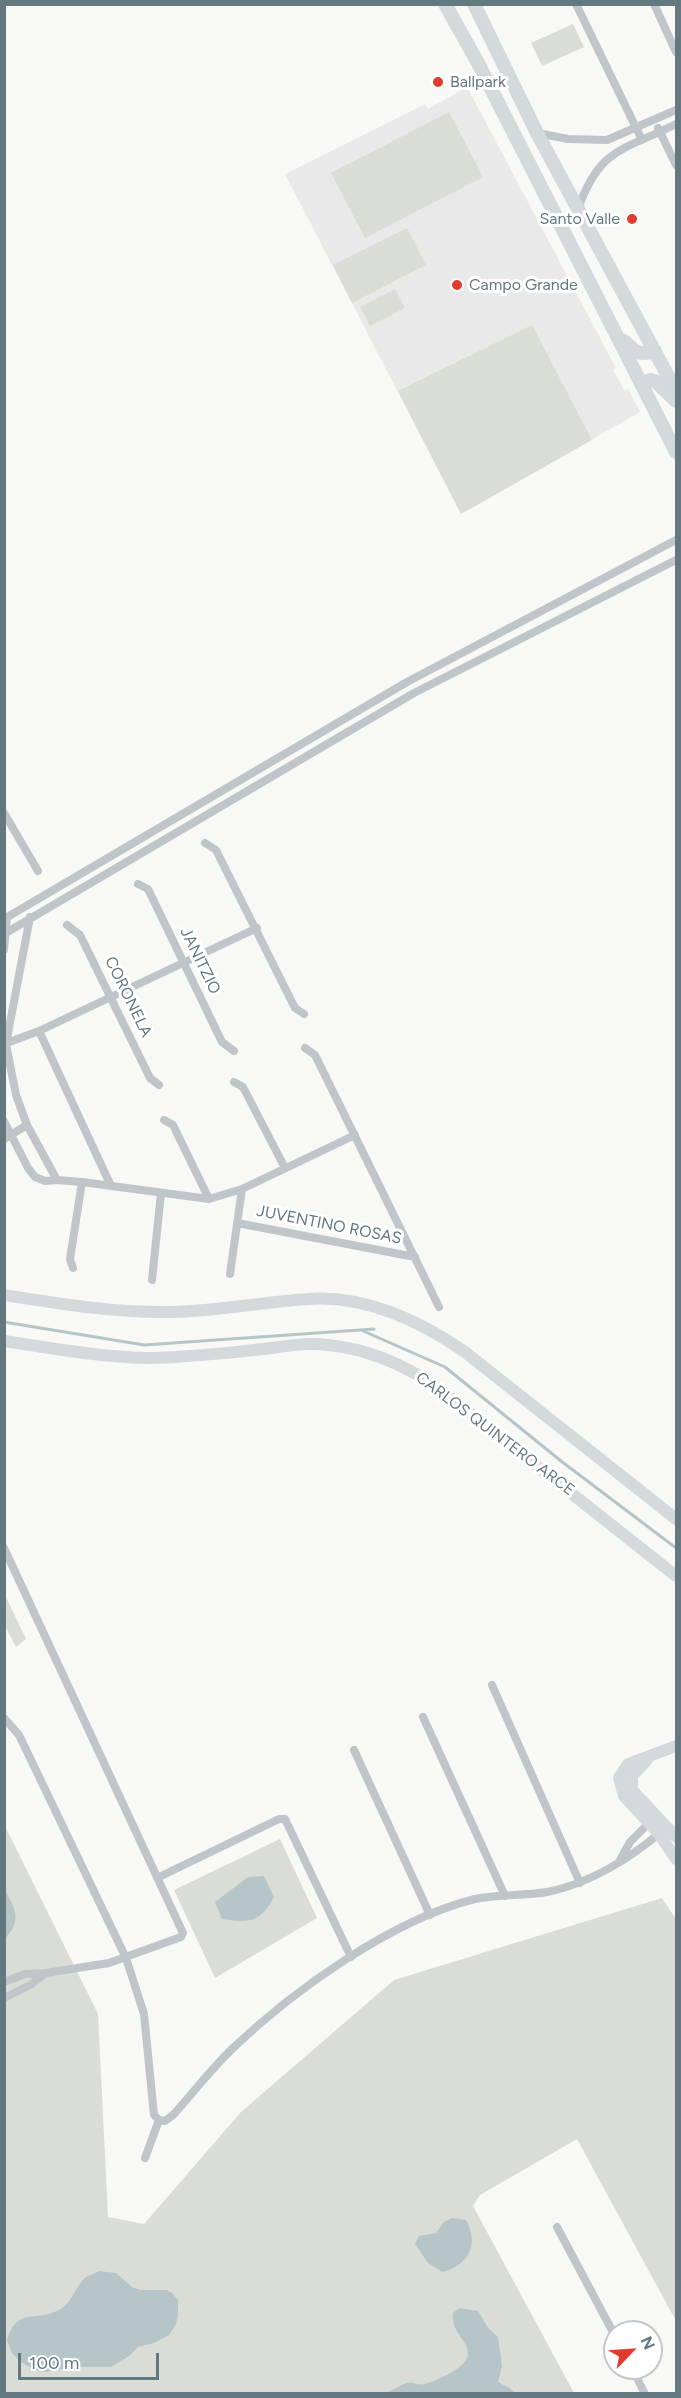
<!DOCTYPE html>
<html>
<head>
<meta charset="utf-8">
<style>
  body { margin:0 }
  #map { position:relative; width:681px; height:2398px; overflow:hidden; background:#f8f8f5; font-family:Figtree,sans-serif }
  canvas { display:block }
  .frame { position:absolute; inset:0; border:6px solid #647880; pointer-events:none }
  .north { position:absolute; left:603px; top:2320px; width:60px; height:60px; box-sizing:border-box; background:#fff; border:2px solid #c1c9cc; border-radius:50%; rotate:65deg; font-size:16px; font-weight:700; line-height:24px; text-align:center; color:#647880 }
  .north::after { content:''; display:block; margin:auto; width:21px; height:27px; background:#df3c2f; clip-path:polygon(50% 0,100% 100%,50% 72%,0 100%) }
  .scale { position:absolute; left:18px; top:2353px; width:141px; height:27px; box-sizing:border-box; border:3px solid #647880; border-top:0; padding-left:8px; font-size:18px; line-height:21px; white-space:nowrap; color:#647880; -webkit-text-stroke:4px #fff; paint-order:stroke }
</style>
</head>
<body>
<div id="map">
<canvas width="681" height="2398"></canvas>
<div class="frame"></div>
<div class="north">N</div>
<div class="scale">100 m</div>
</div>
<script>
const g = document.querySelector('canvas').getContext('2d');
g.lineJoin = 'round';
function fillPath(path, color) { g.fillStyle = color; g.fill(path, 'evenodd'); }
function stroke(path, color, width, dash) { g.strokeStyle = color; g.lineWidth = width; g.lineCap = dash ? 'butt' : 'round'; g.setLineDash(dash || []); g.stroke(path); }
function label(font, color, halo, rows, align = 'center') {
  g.font = font + ' Figtree,sans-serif'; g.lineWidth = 6; g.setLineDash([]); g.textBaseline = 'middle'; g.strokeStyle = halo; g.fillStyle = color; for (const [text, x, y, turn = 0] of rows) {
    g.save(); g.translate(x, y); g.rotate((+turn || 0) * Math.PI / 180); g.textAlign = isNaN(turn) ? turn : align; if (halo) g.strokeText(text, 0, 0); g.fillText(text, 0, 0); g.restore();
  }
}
fillPath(new Path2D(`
  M 467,87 L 616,368 L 613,370 L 624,390 L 628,389 L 640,412 L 461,514 L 285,174 L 425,104 L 428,109 Z`), '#e9e9e9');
fillPath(new Path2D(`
  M 573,24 L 584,47 L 542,66 L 531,43 Z
  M 449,112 L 483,177 L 365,238 L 331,173 Z
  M 407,228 L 426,265 L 352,303 L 333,265 Z
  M 395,289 L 405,308 L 370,326 L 360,307 Z
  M 532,325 L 592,440 L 461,514 L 398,391 Z
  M 4,1593 L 26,1639 L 16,1647 L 5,1626 Z
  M 4,1824 L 98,2014 L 108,2217 L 144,2224 L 241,2112 L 394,1980 L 662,1898 L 676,1919 L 676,2321 L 577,2139 L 480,2195 L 473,2206 L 574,2393 L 5,2393 Z
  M 280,1839 L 317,1918 L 215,1978 L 174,1890 Z`), '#d9ddd5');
fillPath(new Path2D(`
  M 264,1876 L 274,1897 C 260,1923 249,1923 222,1919 L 215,1902 L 248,1877 Z
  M 4,1888 C 15,1909 23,1919 5,1939 Z
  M 452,2218 L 466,2220 C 479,2244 470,2264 443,2272 L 428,2263 L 415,2244 L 419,2236 L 436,2233 L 444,2222 Z
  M 99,2271 L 116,2273 L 132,2287 L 140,2290 L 167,2290 L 172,2293 L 178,2300 L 178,2316 L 176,2324 L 169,2335 L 154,2343 L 138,2347 L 129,2356 L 111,2367 L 72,2367 L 46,2372 L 37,2371 L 21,2362 L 12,2353 L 7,2340 C 18,2306 33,2323 59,2310 C 71,2304 74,2290 83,2280 C 86,2276 94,2274 99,2271 Z
  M 460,2308 L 478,2311 L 488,2328 L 498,2337 L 502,2366 L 498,2382 L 509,2388 L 515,2393 L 384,2393 C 392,2391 399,2386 406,2383 C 413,2381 418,2386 425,2384 C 436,2381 471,2366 468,2352 C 466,2338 451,2332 453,2313 Z`), '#b6c5c7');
stroke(new Path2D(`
  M 4,1322 L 144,1345 L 374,1329
  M 361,1330 L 445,1367 L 561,1461 L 676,1548`), '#b6c5c7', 3);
stroke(new Path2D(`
  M 576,4 L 642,140
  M 654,4 L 676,52
  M 658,128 L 676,165
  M 537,133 L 568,139 L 607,140 L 676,110
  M 578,209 C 600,147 623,151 676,124
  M 4,813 L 38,871
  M 205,843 L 216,850 L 295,1008 L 304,1014
  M 138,884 L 148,889 L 222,1042 L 234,1051
  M 30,917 L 6,1044 L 16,1095 L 27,1125 L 57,1180
  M 4,919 L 407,682 L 676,540
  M 67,925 L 80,935 L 150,1078 L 159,1085
  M 4,934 L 414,693 L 676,560
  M 4,950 L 7,917
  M 39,1031 L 111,1186
  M 4,1044 L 39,1031 L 257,928
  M 305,1048 L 315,1055 L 439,1307
  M 234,1082 L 243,1087 L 285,1168
  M 164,1120 L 173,1125 L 209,1199
  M 4,1121 L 28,1168 L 35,1177 L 45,1181 L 57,1180 L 82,1182 L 209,1199 L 242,1189 L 355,1135
  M 4,1139 L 27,1125
  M 237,1223 L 415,1257
  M 73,1268 L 70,1259 L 82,1182
  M 230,1274 L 242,1189
  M 152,1280 L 161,1193
  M 4,1548 L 183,1933 L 181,1937 L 109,1963 L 46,1973 L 25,1974 L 4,1982
  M 492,1685 L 580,1883
  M 423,1717 L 505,1896
  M 4,1718 L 19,1735 L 126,1958 L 144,2014 L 154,2115 L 159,2120
  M 354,1750 L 430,1915
  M 620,1860 L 630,1842 L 651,1821
  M 157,1878 L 279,1819 L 285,1819 L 351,1957
  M 4,1998 L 30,1985 L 46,1973
  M 159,2120 L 165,2121 L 173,2115 C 193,2093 212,2068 233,2048 C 294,1990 393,1919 475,1899 C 498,1894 523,1896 547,1892 C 589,1884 631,1858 662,1831
  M 145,2158 L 159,2120
  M 557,2227 L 615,2336
  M 632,2368 L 645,2394`), '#bfc5c8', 8);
stroke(new Path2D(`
  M 4,1295 C 60,1304 115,1313 172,1312 C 218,1311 263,1302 308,1299 C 364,1295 420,1321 465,1352 L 676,1519
  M 4,1341 C 51,1348 98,1357 146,1358 C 185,1358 225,1353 264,1349 C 286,1346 307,1342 328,1345 C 369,1349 405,1365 438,1388 L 676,1576
  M 676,1746 L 628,1764 L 619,1778 L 624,1796 L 659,1834 L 676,1859
  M 647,1760 L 632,1776 L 632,1790 L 676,1837`), '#d4d9dc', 12);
stroke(new Path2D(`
  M 445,4 L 478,63 L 676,452
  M 474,4 L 537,133 L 676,391
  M 624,341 C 635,352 639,356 655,351
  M 642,383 L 651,380 L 655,381 L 676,401`), '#d4d9dc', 14);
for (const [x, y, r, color] of [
  [438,82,6,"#df3c2f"],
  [632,219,6,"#df3c2f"],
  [457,285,6,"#df3c2f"]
]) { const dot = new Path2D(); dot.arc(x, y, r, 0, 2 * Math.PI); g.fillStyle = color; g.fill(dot); stroke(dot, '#fff', 2); }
label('16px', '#647880', '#fff', [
  ["Ballpark",450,82],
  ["Santo Valle",620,219,"right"],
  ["Campo Grande",469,285]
], 'left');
label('16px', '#647880', '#fff', [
  ["JANITZIO",200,961,64],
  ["CORONELA",128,997,64],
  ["JUVENTINO ROSAS",329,1225,11],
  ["CARLOS QUINTERO ARCE",495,1434,37]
]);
</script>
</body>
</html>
